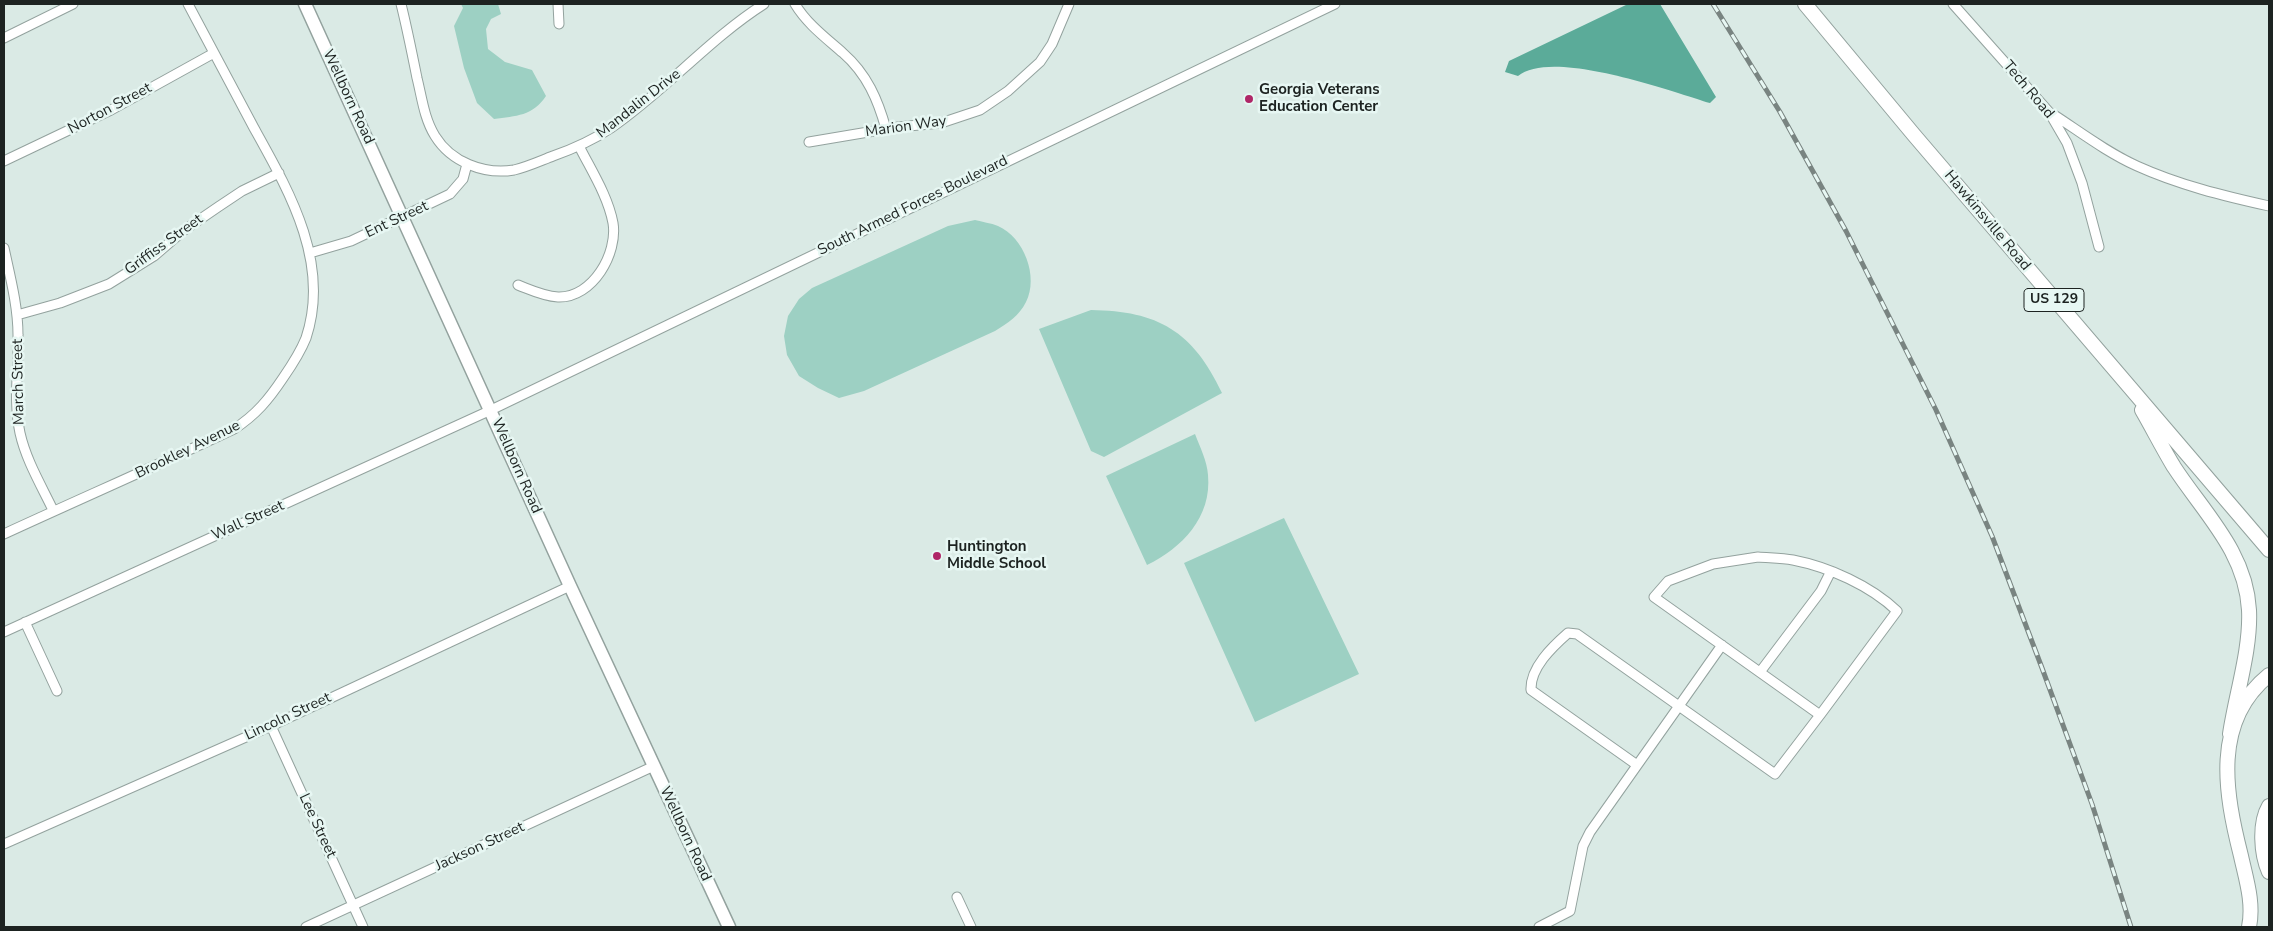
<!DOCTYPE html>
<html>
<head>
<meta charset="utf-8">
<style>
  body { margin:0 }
  #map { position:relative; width:2273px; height:931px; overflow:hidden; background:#daeae5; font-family:"Nunito Sans",sans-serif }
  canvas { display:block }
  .frame { position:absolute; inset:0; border:5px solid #1d2321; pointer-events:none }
</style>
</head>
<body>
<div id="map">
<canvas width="2273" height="931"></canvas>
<div class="frame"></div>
</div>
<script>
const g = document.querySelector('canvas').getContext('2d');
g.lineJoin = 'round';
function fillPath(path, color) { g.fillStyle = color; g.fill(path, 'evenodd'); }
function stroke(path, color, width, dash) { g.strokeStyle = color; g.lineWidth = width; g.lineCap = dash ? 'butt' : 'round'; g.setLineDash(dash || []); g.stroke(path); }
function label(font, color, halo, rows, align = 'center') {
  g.font = font + ' "Nunito Sans",sans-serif'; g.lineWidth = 5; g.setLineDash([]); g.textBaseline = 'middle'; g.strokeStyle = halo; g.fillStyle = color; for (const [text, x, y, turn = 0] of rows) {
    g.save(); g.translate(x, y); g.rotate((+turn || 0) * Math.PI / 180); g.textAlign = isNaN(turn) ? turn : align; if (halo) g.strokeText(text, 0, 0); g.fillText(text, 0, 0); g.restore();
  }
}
fillPath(new Path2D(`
  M 461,4 L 498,4 L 501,14 L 491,19 L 486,29 L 488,49 L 505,62 L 532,70 L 546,96 C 533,116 516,116 494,119 L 477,103 L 464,68 L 454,26 L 463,8 Z
  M 975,220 C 982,222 991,223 998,226 C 1024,237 1039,277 1026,302 C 1019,316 1008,323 995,331 L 864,391 L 839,398 L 818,388 L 799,376 L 787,355 L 784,336 L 788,316 L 799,299 L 812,288 L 948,226 Z
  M 1091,310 C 1158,311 1193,331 1222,393 L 1104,457 L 1091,451 L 1039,329 Z
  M 1195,434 C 1200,447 1207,461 1208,475 C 1212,517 1182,548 1147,565 L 1106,476 Z
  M 1284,518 L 1359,674 L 1255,722 L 1184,563 Z`), '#9dd0c3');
fillPath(new Path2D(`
  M 1628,4 L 1660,4 L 1716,97 L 1710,103 C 1670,91 1552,48 1518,76 L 1505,72 L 1509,61 Z`), '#5bab99');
const street = new Path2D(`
  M 401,4 C 407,28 412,53 417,78 C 422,98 424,118 435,136 C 451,162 484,175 514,170 C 527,167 540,161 553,156 C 573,149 593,140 611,128 C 665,91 709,39 764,4
  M 558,4 L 559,24
  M 795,4 C 807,24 826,38 843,53 C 867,74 878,100 886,129
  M 1953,4 L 2049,112 L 2067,143 L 2082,183 L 2099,247
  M 4,38 L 73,4
  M 2051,113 C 2079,131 2106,152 2137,166 C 2179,185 2224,196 2269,206
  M 809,142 L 898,127 L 941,123 L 980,110 L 1008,91 L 1040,62 L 1052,44 L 1069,4
  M 4,161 L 111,110 L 214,53
  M 4,248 C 10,276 18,306 18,335 C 19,368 13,400 20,433 C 26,460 41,485 53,510
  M 310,253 L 351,241 L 450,194 L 463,179 L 467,164
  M 518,285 C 531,290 543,296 558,297 C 593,298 618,253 613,223 C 608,196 591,170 579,146
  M 17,315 L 60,303 L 109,284 L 154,256 L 183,231 L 218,207 L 242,191 L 279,173
  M 4,534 C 80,499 158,465 234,429 C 256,415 269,399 283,378 C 292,365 300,353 306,338 C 331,263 289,191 254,128 C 232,86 210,45 188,4
  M 1758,557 C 1770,558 1782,558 1793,560 C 1829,567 1871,586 1897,611 L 1820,715 L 1654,597 L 1668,581 L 1713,564 Z
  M 25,622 L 57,691
  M 4,632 L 491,410 L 1335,4
  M 1760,672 L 1821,591 L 1831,571
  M 271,726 L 363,927
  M 1637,765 L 1531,690 C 1530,668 1552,647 1568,633 L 1577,634 L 1775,774 L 1820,715
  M 4,844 L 271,726 L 570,586
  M 957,897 L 971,927
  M 306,927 L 654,766
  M 1539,927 L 1570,911 L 1583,846 L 1590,832 L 1722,645`);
const secondary = new Path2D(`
  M 305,4 L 570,586 L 729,927`);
const primary = new Path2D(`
  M 1805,4 L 1914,135 L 2269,550
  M 2142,410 C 2153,429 2163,449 2174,467 C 2204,513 2246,552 2249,610 C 2251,649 2236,694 2230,734
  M 2269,806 C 2259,823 2261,854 2269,872
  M 2249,927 C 2254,903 2246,879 2241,856 C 2225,793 2212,721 2269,675`);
stroke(street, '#93a29e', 11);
stroke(secondary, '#93a29e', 15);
stroke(primary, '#93a29e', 16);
stroke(street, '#fff', 9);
stroke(secondary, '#fff', 12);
stroke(primary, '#fff', 14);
const rail = new Path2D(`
  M 1713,4 L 1780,112 L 1846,231 L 1936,410 L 1992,536 L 2042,668 L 2092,804 L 2131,927`);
stroke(rail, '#798481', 5);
stroke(rail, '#e7f7f3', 3, [9]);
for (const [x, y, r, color] of [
  [1249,99,5,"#af2667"],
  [937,556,5,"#af2667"]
]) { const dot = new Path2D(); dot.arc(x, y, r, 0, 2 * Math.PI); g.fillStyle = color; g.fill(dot); stroke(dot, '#e7f7f3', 2); }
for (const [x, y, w] of [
  [2054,300,60]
]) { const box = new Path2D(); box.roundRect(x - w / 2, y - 11.5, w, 23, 4); g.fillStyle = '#e7f7f3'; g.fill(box); stroke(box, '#1d2321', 1); }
label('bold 14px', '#1d2321', null, [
  ["US 129",2054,300]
]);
label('bold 15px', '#1d2321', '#e7f7f3', [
  ["Georgia Veterans",1259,90],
  ["Education Center",1259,107],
  ["Huntington",947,547],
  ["Middle School",947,564]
], 'left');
label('15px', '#1d2321', '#e7f7f3', [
  ["Tech Road",2028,90,50],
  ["Wellborn Road",348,97,65],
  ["Mandalin Drive",639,104,-38],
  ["Norton Street",110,109,-28],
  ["Marion Way",906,127,-8],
  ["South Armed Forces Boulevard",913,206,-26],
  ["Ent Street",397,220,-25],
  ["Hawkinsville Road",1987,221,50],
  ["Griffiss Street",164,245,-36],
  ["March Street",19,382,-91],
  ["Brookley Avenue",188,450,-26],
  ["Wellborn Road",516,466,66],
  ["Wall Street",248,521,-24],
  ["Lincoln Street",288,717,-25],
  ["Lee Street",317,826,65],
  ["Wellborn Road",685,834,65],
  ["Jackson Street",480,847,-25]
]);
</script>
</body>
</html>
